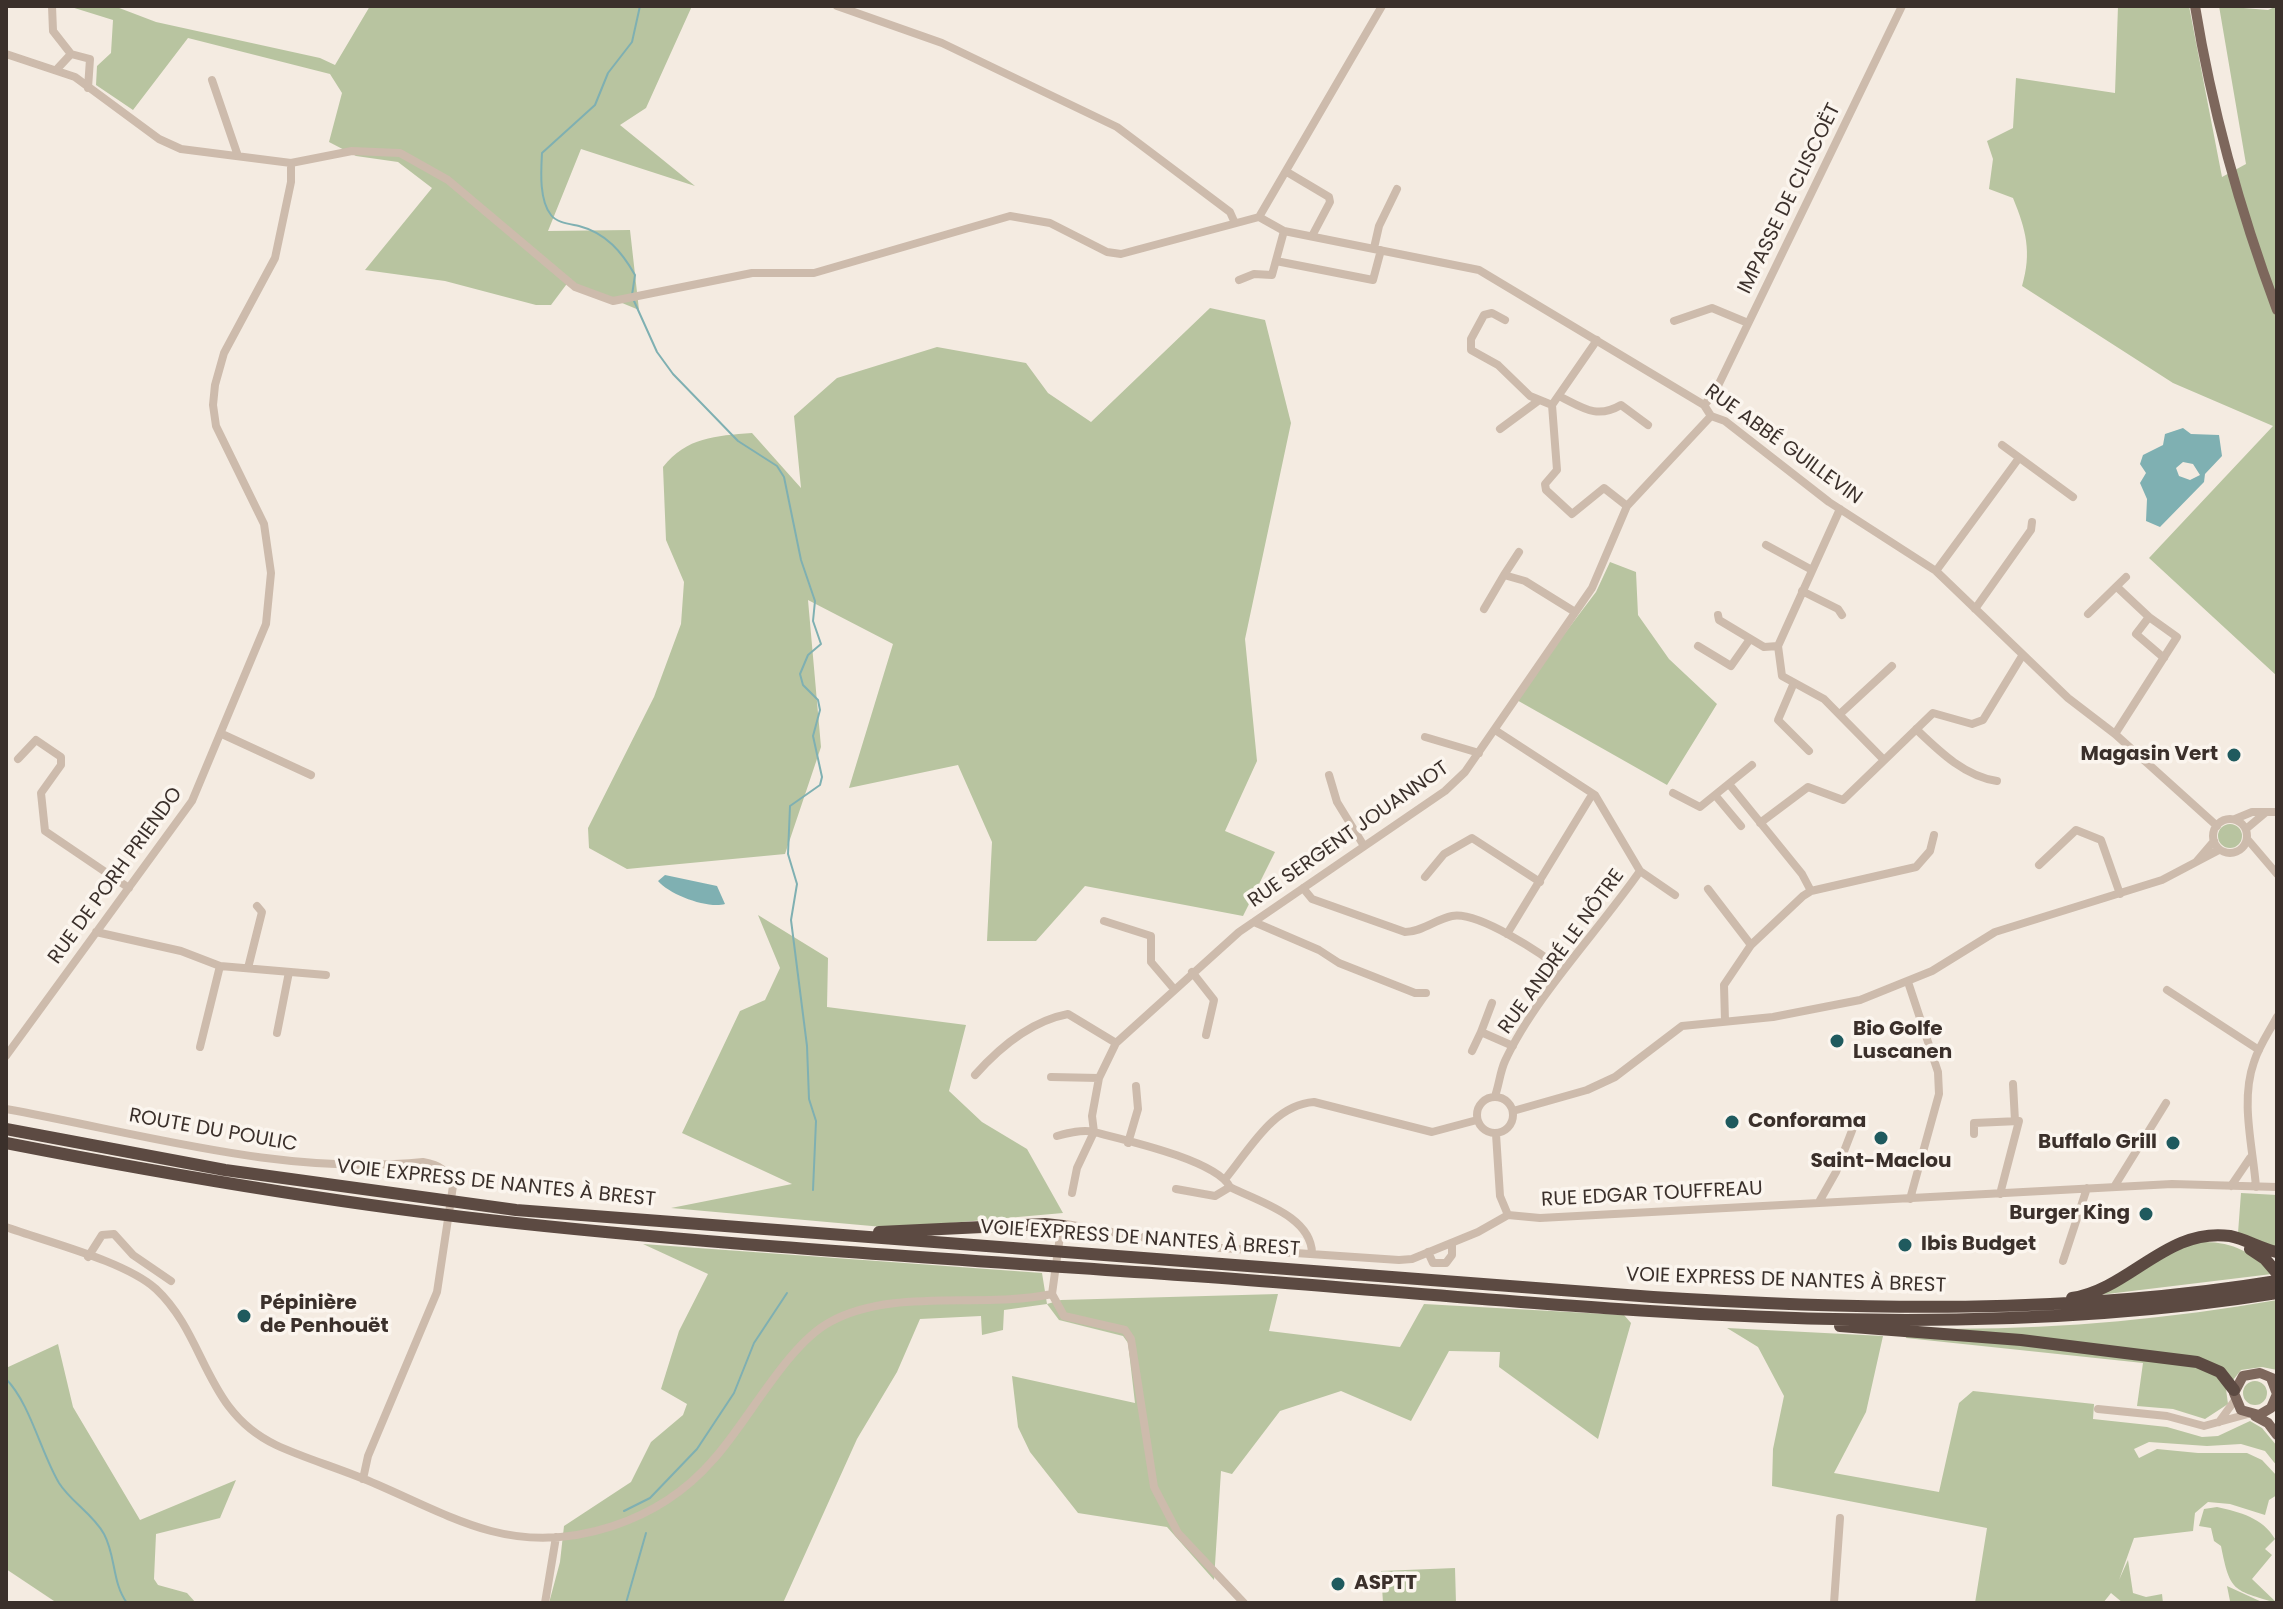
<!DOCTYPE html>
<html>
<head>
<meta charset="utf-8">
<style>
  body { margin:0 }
  #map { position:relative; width:2283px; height:1609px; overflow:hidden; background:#f4ebe1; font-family:Poppins,sans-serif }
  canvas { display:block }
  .frame { position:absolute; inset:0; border:8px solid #3b302b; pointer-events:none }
</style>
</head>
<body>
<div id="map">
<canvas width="2283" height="1609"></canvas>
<div class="frame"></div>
</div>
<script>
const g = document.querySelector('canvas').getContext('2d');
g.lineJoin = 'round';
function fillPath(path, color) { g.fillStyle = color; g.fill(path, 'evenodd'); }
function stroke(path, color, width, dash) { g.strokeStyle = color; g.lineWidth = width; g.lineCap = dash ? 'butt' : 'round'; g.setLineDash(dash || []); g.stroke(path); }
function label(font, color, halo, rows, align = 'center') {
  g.font = font + ' Poppins,sans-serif'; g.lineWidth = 7; g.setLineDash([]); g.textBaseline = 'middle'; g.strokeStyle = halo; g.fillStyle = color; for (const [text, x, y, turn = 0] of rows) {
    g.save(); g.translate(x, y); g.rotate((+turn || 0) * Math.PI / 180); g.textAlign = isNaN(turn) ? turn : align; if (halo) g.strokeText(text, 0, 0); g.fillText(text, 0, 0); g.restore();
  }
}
fillPath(new Path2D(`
  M 68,6 L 114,6 L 156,22 L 320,58 L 335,65 L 370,6 L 692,6 L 646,108 L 620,125 L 695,186 L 581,149 L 548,231 L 630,230 L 639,310 L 569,281 L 551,305 L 536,305 L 445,281 L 365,270 L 432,188 L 398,162 L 356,156 L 329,142 L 342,93 L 330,74 L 188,38 L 133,110 L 96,85 L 97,66 L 111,53 L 113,20 Z
  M 2118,6 L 2189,6 L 2222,177 L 2246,164 L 2219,6 L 2268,10 L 2277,6 L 2277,676 L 2149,558 L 2273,426 L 2173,383 L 2022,286 C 2032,252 2026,230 2013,198 L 1989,189 L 1993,159 L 1987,141 L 2013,128 L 2016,78 L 2115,93 Z
  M 1210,308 L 1265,320 L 1291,423 L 1245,639 L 1257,761 L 1225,831 L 1275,852 L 1243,916 L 1085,886 L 1036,941 L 987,941 L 992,842 L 958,765 L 849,788 L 893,644 L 808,600 L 821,747 L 785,854 L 627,869 L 589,848 L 588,828 L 654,697 L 681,624 L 684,582 L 666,540 L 663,467 C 687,437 715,436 752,433 L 801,488 L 794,416 L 837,378 L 937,347 L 1026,363 L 1048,393 L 1091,422 Z
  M 1610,562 L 1636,572 L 1638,615 L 1669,659 L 1717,704 L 1667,785 L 1515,699 L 1596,592 Z
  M2218 836a12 12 0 1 1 24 0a12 12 0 1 1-24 0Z
  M 758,915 L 828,958 L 827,1007 L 966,1025 L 949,1091 L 982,1122 L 1027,1149 L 1063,1213 L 894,1228 L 671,1208 L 792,1184 L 682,1133 L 740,1011 L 765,1000 L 780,968 Z
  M 2241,1193 L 2277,1195 L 2277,1249 L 2238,1233 Z
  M 2201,1242 C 2231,1241 2253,1252 2272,1274 L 2099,1295 L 2177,1248 Z
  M 643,1244 L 1042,1273 L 1047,1304 L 1061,1300 L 1278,1294 L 1269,1331 L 1400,1347 L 1424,1304 L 1624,1315 L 1631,1323 L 1598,1439 L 1499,1367 L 1500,1352 L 1449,1351 L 1411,1421 L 1341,1391 L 1280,1411 L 1232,1474 L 1221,1471 L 1214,1580 L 1167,1527 L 1078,1513 L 1030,1452 L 1018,1427 L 1012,1376 L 1135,1403 L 1128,1343 L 1123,1336 L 1059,1320 L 1047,1304 L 1004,1310 L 1003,1330 L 982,1335 L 981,1316 L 920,1319 L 897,1372 L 857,1439 L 783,1603 L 549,1603 L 560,1562 L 564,1526 L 631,1482 L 651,1442 L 683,1415 L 687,1404 L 661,1389 L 679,1331 L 708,1274 Z
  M 2277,1300 L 2277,1370 L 2262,1367 L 2241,1370 L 2226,1389 L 2228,1404 L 2205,1419 L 2173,1409 L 2137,1406 L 2143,1363 L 1906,1338 L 1908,1328 C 2031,1332 2156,1321 2277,1300 Z
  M 1727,1328 L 1883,1336 L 1866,1412 L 1834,1473 L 1939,1492 L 1959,1403 L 1973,1391 L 2094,1404 L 2093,1419 L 2167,1427 L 2202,1437 L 2218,1436 L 2250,1421 L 2262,1428 L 2277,1446 L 2277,1466 L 2265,1451 L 2241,1444 L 2207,1446 L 2149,1442 L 2134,1449 L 2139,1458 L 2157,1449 L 2198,1453 L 2247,1453 L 2262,1460 L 2277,1476 L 2277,1495 L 2269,1500 L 2265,1515 L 2230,1504 L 2208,1502 L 2195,1513 L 2193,1531 L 2134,1538 L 2119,1580 L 2128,1560 L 2133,1593 L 2146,1597 L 2162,1594 L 2163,1603 L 2123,1603 L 2111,1593 L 2103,1603 L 1975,1603 L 1987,1528 L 1772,1486 L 1773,1449 L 1784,1396 L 1758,1347 Z
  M 58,1344 L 73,1407 L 140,1520 L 236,1480 L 220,1518 L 156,1534 L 154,1579 L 158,1585 L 187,1593 L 196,1603 L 57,1603 L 6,1569 L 6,1368 Z
  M2243 1393a12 12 0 1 1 24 0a12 12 0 1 1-24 0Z
  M 2217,1507 C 2240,1512 2263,1518 2275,1539 L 2265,1549 L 2272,1555 L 2252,1579 L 2277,1603 C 2233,1590 2230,1592 2221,1546 L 2214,1541 L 2211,1528 L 2199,1526 L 2204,1509 Z
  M 1455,1568 L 1456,1603 L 1383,1603 L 1381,1571 Z
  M 2227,1586 L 2264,1603 L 2230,1601 Z`), '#b8c4a0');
fillPath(new Path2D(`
  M 2183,428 L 2191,434 L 2219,435 L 2222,456 L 2205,474 L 2204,482 L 2160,527 L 2146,521 L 2147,499 L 2140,483 L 2146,473 L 2140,464 L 2143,455 L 2163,445 L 2165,434 ZM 2183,462 L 2193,464 L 2200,475 L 2190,480 L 2179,476 L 2176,468 Z
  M 665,875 L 717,886 L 725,904 C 708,909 670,895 658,881 Z`), '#7fb0b2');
stroke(new Path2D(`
  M 632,295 L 635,275 C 622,252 606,233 579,226 C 570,224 557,223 551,215 C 539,200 541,171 542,153 L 595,105 L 608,73 L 632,42 L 640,6
  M 634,301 L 657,352 L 673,374 L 738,441 L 777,466 L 784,477 L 801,560 L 815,601 L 813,621 L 821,644 L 808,655 L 800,674 L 803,685 L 818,700 L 820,710 L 813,736 L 822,777 L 820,785 L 790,806 L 788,854 L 797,884 L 791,920 L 807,1046 L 809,1099 L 816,1121 L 813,1190
  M 6,1379 C 30,1403 41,1453 59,1483 C 71,1502 93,1514 104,1534 C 116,1556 112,1583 127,1603
  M 624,1511 L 650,1498 L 697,1449 L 734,1393 L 754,1343 L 787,1293
  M 626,1603 L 646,1533`), '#7fb0b2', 2);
stroke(new Path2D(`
  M 52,6 L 53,31 L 71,54
  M 837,6 L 942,43 L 1117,127 L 1230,212 L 1234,221
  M 6,54 L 75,77 L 159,139 L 181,149 L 291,163 L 352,151 L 400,153 L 448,180 L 575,287 L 613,301 L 752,273 L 814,273 L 1010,216 L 1050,223 L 1107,252 L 1121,254 L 1259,217 L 1382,6
  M 58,68 L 71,54 L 90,59 L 88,88
  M 212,80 L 238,156
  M 1287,172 L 1329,197 L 1330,202 L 1312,236
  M 1259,217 L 1284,231 L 1479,270 L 1704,405 L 1711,416 L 1725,421 L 1829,502 L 1936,571 L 2068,698 L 2115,734 L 2217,826
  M 1374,248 L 1379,226 L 1397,189
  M 1276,261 L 1373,280 L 1381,250
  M 1239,280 L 1254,274 L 1272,275 L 1284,231
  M 1505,320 L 1492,313 L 1484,315 L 1471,339 L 1471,350 L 1498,365 L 1530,396 L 1552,405
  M 1674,321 L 1712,308 L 1748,323
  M 1597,340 L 1552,405 L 1557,470 L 1545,484 L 1546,490 L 1572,514 L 1604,488 L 1627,506
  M 1561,397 C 1583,408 1597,419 1621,405 L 1648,425
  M 1704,405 L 1714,394 L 1902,6
  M 1500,429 L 1538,401
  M 2002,445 L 2073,497
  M 1840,509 L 1778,646 L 1782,676 L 1824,699 L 1884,760
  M 1766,545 L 1812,570
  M 1519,552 L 1504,575 L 1525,581 L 1575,612
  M 1936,571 L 2019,458
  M 2117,587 L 2149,617
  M 1802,591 L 1838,609 L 1842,615
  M 1484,609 L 1504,575
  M 1975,609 L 2031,530 L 2032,522
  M 2088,614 L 2126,577
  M 1718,615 L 1719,620 L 1764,647 L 1778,646
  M 1698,646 L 1731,666 L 1750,639
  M 1793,685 L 1778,720 L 1809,751
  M 1841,713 L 1892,666
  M 1916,729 C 1939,751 1964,776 1997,781
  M 1495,730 L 1595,795 L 1640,871 L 1675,895
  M 222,734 L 311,775
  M 2115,734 L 2177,637 L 2149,617 L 2136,634 L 2164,658
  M 1425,737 L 1479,753
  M 18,759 L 36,740 L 61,757 L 61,765 L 41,793 L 45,831 L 129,888
  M 1329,775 L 1337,802 L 1364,846
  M 1729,784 L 1802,874 L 1811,891
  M 1673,793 L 1700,807 L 1752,765
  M 1715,795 L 1741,826
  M2213 836a17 17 0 1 1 34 0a17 17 0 1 1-34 0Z
  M 2235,819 L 2252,812 L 2277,812
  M 1760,823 L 1808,787 L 1843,800 L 1933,713 L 1972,724 L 1983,720 L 2022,656
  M 2246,829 L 2265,813
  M 2248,840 L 2277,874
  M 2196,862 L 2214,841
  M 2039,865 L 2076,830 L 2101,840 L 2120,894
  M 1425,877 L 1444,854 L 1472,838 L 1540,882
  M 1303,888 L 1312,899 L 1405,932 C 1422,932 1436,919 1452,916 C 1478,911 1543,954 1563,971
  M 1708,889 L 1751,945
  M 1104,921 L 1151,936 L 1151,962 L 1174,989
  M 1254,922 L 1319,950 L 1339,963 L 1415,993 L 1426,993
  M 96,932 L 181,951 L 220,966 L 326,975
  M 1507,934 L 1590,798
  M 248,968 L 262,912 L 257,906
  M 1192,972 L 1214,1000 L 1206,1035
  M 1908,982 L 1938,1072 L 1939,1094 L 1910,1199
  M 2167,990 L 2259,1050
  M 1492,1003 L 1481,1032 L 1513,1046
  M 1725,1021 L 1724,985 L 1751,945 L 1803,896 L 1811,891 L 1916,867 L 1930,851 L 1934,835
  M 277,1033 L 289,972
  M 200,1047 L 220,966
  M 1472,1051 L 1481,1032
  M 6,1056 L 192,801 L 266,624 L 271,573 L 264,524 L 216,426 L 213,405 L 215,385 L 224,353 L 275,258 L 291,182 L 291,163
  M 975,1075 C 999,1048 1031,1021 1068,1014 L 1116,1043
  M 1051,1077 L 1099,1078
  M 2013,1084 L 2015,1121
  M 1495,1096 C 1499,1085 1500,1072 1505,1061 C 1534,998 1599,930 1640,871
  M1477 1115a18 18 0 1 1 36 0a18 18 0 1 1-36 0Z
  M 6,1109 C 144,1134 282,1176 423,1162 C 441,1165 446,1170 453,1186 L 437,1292 L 368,1456 L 363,1479
  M 1513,1111 L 1587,1090 L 1615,1077 L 1682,1026 L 1773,1017 L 1860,1000 L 1932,971 L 1995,932 L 2162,880 L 2219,850
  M 1496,1134 L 1500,1196 L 1508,1215
  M 1974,1134 L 1974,1123 L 2019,1121 L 2000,1194
  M 1057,1136 C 1068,1133 1083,1129 1094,1132 C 1125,1140 1216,1160 1230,1187 C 1259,1202 1311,1216 1312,1253
  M 1128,1143 L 1138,1109 L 1136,1086
  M 1226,1178 C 1250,1149 1273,1105 1314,1102 L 1432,1132 L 1477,1120
  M 2231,1186 L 2250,1158
  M 2114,1187 L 2166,1103
  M 2256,1187 C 2253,1147 2240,1101 2254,1062 C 2259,1046 2269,1032 2277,1017
  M 1176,1189 L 1215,1196 L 1230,1187
  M 1072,1193 L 1077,1168 L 1094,1132 L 1092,1116 L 1099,1078 L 1116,1043 L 1239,932 L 1445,791 L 1465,772 L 1592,588 L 1627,506 L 1711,416
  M 1819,1202 L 1836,1172 L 1853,1128
  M 6,1227 C 47,1242 125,1261 156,1289 C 207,1337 204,1411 276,1445 C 304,1458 335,1467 364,1479 C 406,1496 447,1519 491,1531 C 571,1552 660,1521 713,1460 C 747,1423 787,1345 830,1322 C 893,1287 983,1309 1052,1294
  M 1428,1252 L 1433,1263 L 1446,1263 L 1452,1255 L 1452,1243
  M 88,1257 L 102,1235 L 114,1234 L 133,1255 L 171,1281
  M 2063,1261 L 2087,1188
  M 1052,1294 L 1060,1236 L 1066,1224 L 1192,1246 L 1399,1260 L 1412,1259 L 1478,1232 L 1508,1215 L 1540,1218 L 2172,1184 L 2277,1187
  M 1052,1294 L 1064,1316 L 1125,1330 L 1131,1339 L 1154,1487 L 1178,1533 L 1244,1603
  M 2098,1409 L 2167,1416 L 2204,1426 L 2248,1414
  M 2219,1422 L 2235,1400
  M 545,1603 L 556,1537
  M 1834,1603 L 1840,1518`), '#cdbbac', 8);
stroke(new Path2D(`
  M 2195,6 C 2212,110 2240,211 2277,310
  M 2271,1378 L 2277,1394 L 2271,1408 L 2259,1415 L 2241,1410 L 2234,1393 L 2243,1376 L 2260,1373 L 2277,1380
  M 2255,1416 L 2268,1423 L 2277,1435`), '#7d675c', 10);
stroke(new Path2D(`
  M 6,1129 L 225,1170 L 516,1210 L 1653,1297 C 1861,1310 2070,1315 2277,1281
  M 6,1143 C 175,1176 345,1205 516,1223 C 759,1249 1004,1262 1247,1280 C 1588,1306 1937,1348 2277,1293
  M 879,1232 L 1045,1224 L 1063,1226
  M 2250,1249 L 2265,1259 L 2277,1273
  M 2072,1298 C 2130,1289 2167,1227 2230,1236 C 2246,1239 2261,1249 2277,1252
  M 1840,1326 L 2021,1340 L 2197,1362 L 2220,1372 L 2234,1390`), '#5c4a42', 12);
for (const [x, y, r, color] of [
  [2234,755,8,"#1f5a5e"],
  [1837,1041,8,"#1f5a5e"],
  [1732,1122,8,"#1f5a5e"],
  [1881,1138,8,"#1f5a5e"],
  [2173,1143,8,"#1f5a5e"],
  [2146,1214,8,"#1f5a5e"],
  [1905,1245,8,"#1f5a5e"],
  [244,1316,8,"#1f5a5e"],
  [1338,1584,8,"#1f5a5e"]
]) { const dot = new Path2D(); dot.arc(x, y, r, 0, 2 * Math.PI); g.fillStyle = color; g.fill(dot); stroke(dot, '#fbf5ee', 3); }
label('20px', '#3b302b', '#fbf5ee', [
  ["IMPASSE DE CLISCOËT",1790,199,-64],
  ["RUE ABBÉ GUILLEVIN",1783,445,36],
  ["RUE SERGENT JOUANNOT",1349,835,-35],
  ["RUE DE PORH PRIENDO",116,876,-54],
  ["RUE ANDRÉ LE NÔTRE",1562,952,-54],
  ["ROUTE DU POULIC",213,1131,10],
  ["VOIE EXPRESS DE NANTES À BREST",496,1184,6],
  ["RUE EDGAR TOUFFREAU",1652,1195,-3],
  ["VOIE EXPRESS DE NANTES À BREST",1140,1239,4],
  ["VOIE EXPRESS DE NANTES À BREST",1786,1281,2]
]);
label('bold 20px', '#3b302b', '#fbf5ee', [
  ["Magasin Vert",2218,755,"right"],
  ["Bio Golfe",1853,1030],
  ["Luscanen",1853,1053],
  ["Conforama",1748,1122],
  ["Buffalo Grill",2157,1143,"right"],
  ["Saint-Maclou",1881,1162,"center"],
  ["Burger King",2130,1214,"right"],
  ["Ibis Budget",1921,1245],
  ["Pépinière",260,1304],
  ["de Penhouët",260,1327],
  ["ASPTT",1354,1584]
], 'left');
</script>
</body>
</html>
